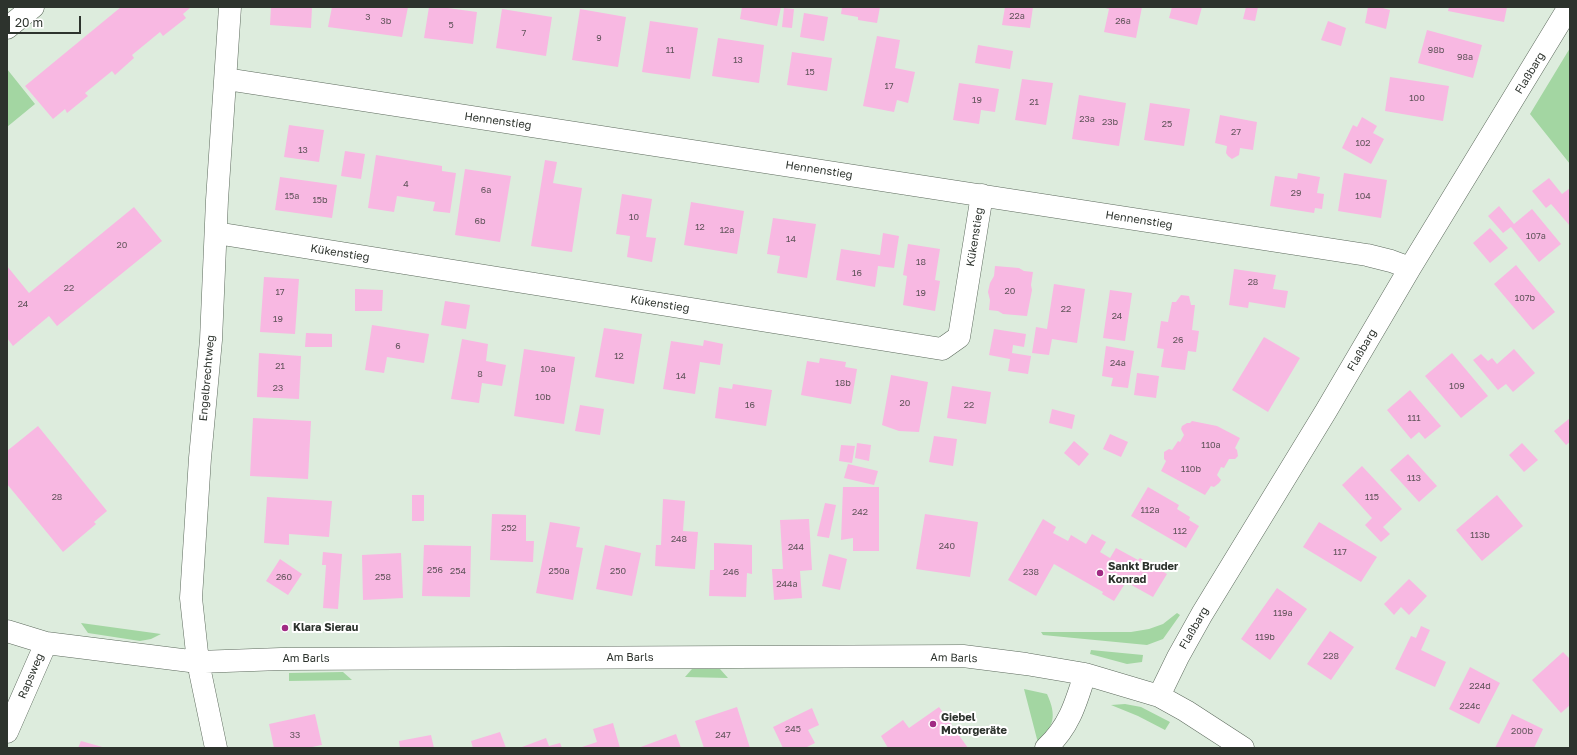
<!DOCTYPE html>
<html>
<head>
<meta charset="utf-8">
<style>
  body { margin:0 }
  #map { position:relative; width:1577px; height:755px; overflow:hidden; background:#ddecdd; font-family:"Golos Text",sans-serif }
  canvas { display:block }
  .frame { position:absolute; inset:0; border:8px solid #2d332d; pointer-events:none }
  .scale { position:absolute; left:8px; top:16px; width:73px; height:18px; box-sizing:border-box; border:2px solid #2d332d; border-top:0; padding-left:5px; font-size:12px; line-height:14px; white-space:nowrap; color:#2d332d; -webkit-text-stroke:3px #fff; paint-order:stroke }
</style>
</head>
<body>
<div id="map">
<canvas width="1577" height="755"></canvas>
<div class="frame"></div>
<div class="scale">20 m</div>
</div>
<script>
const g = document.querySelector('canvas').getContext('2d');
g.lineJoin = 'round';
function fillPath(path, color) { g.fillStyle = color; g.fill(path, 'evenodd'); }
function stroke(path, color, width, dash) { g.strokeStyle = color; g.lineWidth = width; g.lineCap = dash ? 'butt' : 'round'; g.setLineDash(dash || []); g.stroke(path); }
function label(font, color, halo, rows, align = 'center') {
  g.font = font + ' "Golos Text",sans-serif'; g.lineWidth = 4; g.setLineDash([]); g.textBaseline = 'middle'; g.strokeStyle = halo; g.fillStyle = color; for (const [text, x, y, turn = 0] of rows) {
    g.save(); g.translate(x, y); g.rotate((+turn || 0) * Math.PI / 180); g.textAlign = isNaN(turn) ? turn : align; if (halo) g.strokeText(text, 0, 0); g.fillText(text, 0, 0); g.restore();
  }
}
fillPath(new Path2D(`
  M 1570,48 L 1570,164 L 1530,114 Z
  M 7,69 L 35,104 L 7,127 Z
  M 1177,613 L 1180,615 L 1163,639 L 1147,645 L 1043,635 L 1041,632 L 1131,632 L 1149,629 L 1163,624 Z
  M 81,623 L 161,634 L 151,639 L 140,641 L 88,633 Z
  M 1091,650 L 1143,655 L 1142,662 L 1127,664 L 1090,654 Z
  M 692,669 L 720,669 L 728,678 L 685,677 Z
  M 343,672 L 352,680 L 289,681 L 289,673 Z
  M 1024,689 L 1047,694 C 1057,716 1054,726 1038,743 Z
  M 1125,704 L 1141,707 L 1170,722 L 1165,730 L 1138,716 L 1111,705 Z`), '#a3d6a2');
fillPath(new Path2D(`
  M 121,7 L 191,7 L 183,14 L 186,18 L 163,36 L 160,32 L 132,55 L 134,58 L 115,75 L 112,71 L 85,93 L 88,96 L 67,113 L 65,109 L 53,119 L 25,86 Z
  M 271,7 L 312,7 L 311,28 L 270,25 Z
  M 332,7 L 408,7 L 402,37 L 328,27 Z
  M 429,7 L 440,7 L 477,12 L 473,44 L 424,38 Z
  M 742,7 L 781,7 L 777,26 L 740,19 Z
  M 842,7 L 880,7 L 877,23 L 858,20 L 858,17 L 841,14 Z
  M 1005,7 L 1033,7 L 1030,28 L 1002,25 Z
  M 1102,7 L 1142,7 L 1136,38 L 1104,32 L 1109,9 Z
  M 1172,7 L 1202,7 L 1197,25 L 1169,18 Z
  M 1246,7 L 1258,7 L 1255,21 L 1243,19 Z
  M 1368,7 L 1379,7 L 1390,10 L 1386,29 L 1365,23 Z
  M 1449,7 L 1507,7 L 1504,22 L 1448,11 Z
  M 784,8 L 794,9 L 792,28 L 782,27 Z
  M 502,9 L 552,17 L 546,56 L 496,48 Z
  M 580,9 L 626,17 L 618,67 L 572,60 Z
  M 804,13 L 828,17 L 824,41 L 800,37 Z
  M 650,21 L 698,28 L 690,79 L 642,72 Z
  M 1328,21 L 1346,28 L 1341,46 L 1321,40 Z
  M 1427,30 L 1482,45 L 1473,78 L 1418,63 Z
  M 877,36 L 900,40 L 895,68 L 915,72 L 908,103 L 897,100 L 894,112 L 863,106 Z
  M 718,38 L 764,45 L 759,83 L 712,76 Z
  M 978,45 L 1013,51 L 1010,69 L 975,63 Z
  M 792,52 L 832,58 L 827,91 L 787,85 Z
  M 1390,77 L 1449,86 L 1443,121 L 1385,111 Z
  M 1022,79 L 1053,83 L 1046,125 L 1015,120 Z
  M 959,83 L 999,89 L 995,112 L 981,110 L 979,124 L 953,120 Z
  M 1079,95 L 1126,103 L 1119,146 L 1072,139 Z
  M 1150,103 L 1190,109 L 1184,146 L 1144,140 Z
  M 1220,115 L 1257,122 L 1253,150 L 1240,148 L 1239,155 L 1232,159 L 1228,156 L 1226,153 L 1227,146 L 1215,143 Z
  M 1362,117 L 1377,126 L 1373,133 L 1384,139 L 1371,164 L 1342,148 L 1353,125 L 1357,127 Z
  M 289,125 L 324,130 L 319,162 L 284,157 Z
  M 345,151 L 365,154 L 361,179 L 341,176 Z
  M 376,155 L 442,166 L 442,171 L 456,173 L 450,213 L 433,211 L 435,202 L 397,196 L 394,212 L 368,208 Z
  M 545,160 L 557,162 L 553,183 L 582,188 L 572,252 L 531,246 Z
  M 465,169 L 511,176 L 500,242 L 455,235 Z
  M 1298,173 L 1320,177 L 1317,193 L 1324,194 L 1322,209 L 1315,208 L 1314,213 L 1270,206 L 1275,176 L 1297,179 Z
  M 1344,173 L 1387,180 L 1381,218 L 1338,211 Z
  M 280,177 L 337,185 L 332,218 L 275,210 Z
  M 1549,178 L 1562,194 L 1570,188 L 1570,226 L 1551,204 L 1546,208 L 1532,191 Z
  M 622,194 L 652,199 L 646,237 L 656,238 L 652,262 L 627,257 L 630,236 L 616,234 Z
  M 691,202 L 744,211 L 737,254 L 684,245 Z
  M 1499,206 L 1514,224 L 1532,209 L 1561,244 L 1539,262 L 1511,227 L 1503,233 L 1488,216 Z
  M 134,207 L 162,241 L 57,326 L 49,316 L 13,346 L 7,338 L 7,266 L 29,293 Z
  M 773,218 L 816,224 L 807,278 L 777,273 L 780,256 L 767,254 Z
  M 1490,228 L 1508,248 L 1490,263 L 1473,243 Z
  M 883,233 L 899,236 L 894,268 L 878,266 L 875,287 L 836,280 L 841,249 L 880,255 Z
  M 908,244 L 940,249 L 935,280 L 940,281 L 935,311 L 903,305 L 907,276 L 903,275 Z
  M 1516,265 L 1555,312 L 1533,330 L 1494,284 Z
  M 995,266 L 1019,268 L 1024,271 L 1033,272 L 1031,285 L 1032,290 L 1027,316 L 1003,314 L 998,311 L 989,310 L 990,300 L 988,292 L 990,283 L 994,276 Z
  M 1234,269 L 1276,275 L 1273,289 L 1288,291 L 1285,308 L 1249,302 L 1248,308 L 1229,305 Z
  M 264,277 L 299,279 L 295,334 L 260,332 Z
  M 1054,284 L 1085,289 L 1077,343 L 1052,339 L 1049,355 L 1032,353 L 1036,327 L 1047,329 Z
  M 355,289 L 383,290 L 382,311 L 355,311 Z
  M 1110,290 L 1132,293 L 1125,341 L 1103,338 Z
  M 1181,295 L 1189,296 L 1191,305 L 1195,305 L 1192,330 L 1199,331 L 1196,352 L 1188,351 L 1185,370 L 1161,367 L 1164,349 L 1157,348 L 1161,321 L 1168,322 L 1172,302 L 1176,302 Z
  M 445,301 L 470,305 L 466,329 L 441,325 Z
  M 372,325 L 429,334 L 424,363 L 387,357 L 384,373 L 365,370 Z
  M 604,328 L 642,334 L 634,384 L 595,377 Z
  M 994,329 L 1026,334 L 1024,347 L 1013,345 L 1012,353 L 1031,356 L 1028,374 L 1008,371 L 1010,359 L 989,355 Z
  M 306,333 L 332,334 L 332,347 L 305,347 Z
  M 1264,337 L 1300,358 L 1268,412 L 1232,390 Z
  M 462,339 L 488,344 L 486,361 L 506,365 L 502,386 L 482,383 L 479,403 L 451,399 Z
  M 704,340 L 723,344 L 720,365 L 700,362 L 695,394 L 663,389 L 671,341 L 703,346 Z
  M 1106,346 L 1134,351 L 1128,388 L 1111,386 L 1113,378 L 1102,376 Z
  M 524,349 L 575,357 L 564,424 L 514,416 Z
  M 1514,349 L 1535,373 L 1513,392 L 1506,384 L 1498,390 L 1473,360 L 1481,354 L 1488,361 L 1492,358 L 1497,364 Z
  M 259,353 L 301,356 L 299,399 L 257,397 Z
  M 1452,353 L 1488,396 L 1461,418 L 1425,376 Z
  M 820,358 L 846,362 L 845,367 L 857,369 L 851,404 L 801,395 L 807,361 L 819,363 Z
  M 1137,373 L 1159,376 L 1156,398 L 1134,395 Z
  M 891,375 L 928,382 L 919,432 L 899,431 L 882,425 Z
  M 733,384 L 772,390 L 766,426 L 715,418 L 719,387 L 732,389 Z
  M 952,386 L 991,392 L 986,424 L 947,418 Z
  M 1410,390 L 1441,426 L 1425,439 L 1419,432 L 1411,439 L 1387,410 Z
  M 580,405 L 604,409 L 600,435 L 575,431 Z
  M 1052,409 L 1075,415 L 1072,429 L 1049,423 Z
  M 253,418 L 311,421 L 308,479 L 250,476 Z
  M 1570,418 L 1570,442 L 1566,445 L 1554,431 Z
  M 1192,421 L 1217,426 L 1240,438 L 1235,448 L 1237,450 L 1238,456 L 1235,459 L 1229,459 L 1224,468 L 1221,467 L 1217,475 L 1221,480 L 1219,483 L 1214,487 L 1211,486 L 1205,495 L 1161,471 L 1166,461 L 1164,459 L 1164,452 L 1169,449 L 1172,450 L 1178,441 L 1180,442 L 1184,435 L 1181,429 L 1182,426 L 1187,423 L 1190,423 Z
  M 38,426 L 107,511 L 94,522 L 96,524 L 63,552 L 7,484 L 7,451 Z
  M 1110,434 L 1128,442 L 1121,457 L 1103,449 Z
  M 934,436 L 957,439 L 953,466 L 929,462 Z
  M 1074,441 L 1089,454 L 1079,466 L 1064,453 Z
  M 857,443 L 871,445 L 869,461 L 855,458 Z
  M 1522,443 L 1538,460 L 1524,472 L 1509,455 Z
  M 841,445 L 855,446 L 852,463 L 839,461 Z
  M 1408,454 L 1437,486 L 1419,502 L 1390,470 Z
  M 848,464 L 878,471 L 874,485 L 844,478 Z
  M 1362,466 L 1402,509 L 1383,527 L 1390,534 L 1381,542 L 1365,525 L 1372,518 L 1342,485 Z
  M 843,487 L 879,487 L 879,551 L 853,551 L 853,538 L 841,540 Z
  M 1148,487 L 1179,505 L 1177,509 L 1190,517 L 1189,520 L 1199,526 L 1186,548 L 1131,516 Z
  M 412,495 L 424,495 L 424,521 L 412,521 Z
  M 1497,495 L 1523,526 L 1482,561 L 1456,530 Z
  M 267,497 L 332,501 L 329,537 L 289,534 L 289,545 L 264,543 Z
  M 663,499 L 685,501 L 683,531 L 698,532 L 695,569 L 655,566 L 656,545 L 661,545 Z
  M 825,503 L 836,505 L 829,538 L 817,536 Z
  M 492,514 L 526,515 L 526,541 L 534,541 L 533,562 L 490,560 Z
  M 925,514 L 978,522 L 970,577 L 916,569 Z
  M 809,519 L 812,570 L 800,571 L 802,598 L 774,600 L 772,569 L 783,569 L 780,520 Z
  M 1043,519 L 1056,527 L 1053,533 L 1068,541 L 1071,535 L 1086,544 L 1092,534 L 1106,542 L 1100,552 L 1110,558 L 1116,548 L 1138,560 L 1140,558 L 1167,574 L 1153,597 L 1126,582 L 1114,601 L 1102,594 L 1103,592 L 1054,564 L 1036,596 L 1008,580 Z
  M 550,522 L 580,527 L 576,547 L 583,548 L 573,600 L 536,593 Z
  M 1319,522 L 1377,557 L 1361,582 L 1303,547 Z
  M 714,543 L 752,545 L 752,574 L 747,573 L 746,597 L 709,596 L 710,570 L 714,570 Z
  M 424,545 L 471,546 L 470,597 L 422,596 Z
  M 605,545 L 641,553 L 632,596 L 596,589 Z
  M 323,552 L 342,554 L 338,609 L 323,608 L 326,565 L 322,565 Z
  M 401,553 L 403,598 L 363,600 L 362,555 Z
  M 829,554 L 847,559 L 840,590 L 822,586 Z
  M 280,559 L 302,574 L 288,595 L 266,581 Z
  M 1409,579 L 1427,596 L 1409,615 L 1401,607 L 1394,615 L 1384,604 Z
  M 1277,588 L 1307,609 L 1270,660 L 1241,639 Z
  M 1421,626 L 1430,630 L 1421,650 L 1446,662 L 1435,687 L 1395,669 L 1411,636 L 1416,638 Z
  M 1330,631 L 1354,647 L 1331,680 L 1307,664 Z
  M 1563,652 L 1570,659 L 1570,705 L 1561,713 L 1532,680 Z
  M 1470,667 L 1500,683 L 1479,724 L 1449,709 Z
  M 737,707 L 750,748 L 704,748 L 695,721 Z
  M 939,707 L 968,748 L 888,748 L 881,736 L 903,720 L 909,728 Z
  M 812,708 L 819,725 L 808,730 L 815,743 L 805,748 L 783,748 L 773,727 Z
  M 315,714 L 322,745 L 307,748 L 274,748 L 269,724 Z
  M 1512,714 L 1543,729 L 1534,748 L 1495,748 Z
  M 613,723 L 620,748 L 579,748 L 597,742 L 593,729 Z
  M 500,732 L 506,748 L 473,748 L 471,741 Z
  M 676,734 L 681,748 L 638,748 Z
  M 431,735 L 434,748 L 400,748 L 399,741 Z
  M 546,738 L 549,746 L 560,743 L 562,748 L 522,748 L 522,747 Z
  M 81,741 L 106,748 L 78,748 Z`), '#f8b8e2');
const minor = new Path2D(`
  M 7,28 L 33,7
  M 226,79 L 1367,255 L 1391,261 L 1410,268
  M 216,233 L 942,349 L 959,337 L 982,195
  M 7,631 L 46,643 L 198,662 L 281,659 L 963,656 L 1026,664 L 1085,674 L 1159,696 L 1186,711 L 1243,748
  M 1159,696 L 1178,657 L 1202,614 L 1326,411 L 1410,268 L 1569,7
  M 7,732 L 46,643
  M 216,748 L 198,662 L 191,598 L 200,458 L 211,340 L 217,200 L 230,7
  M 1046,748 C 1069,727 1076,703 1085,674`);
stroke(minor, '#5d6a5d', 23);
stroke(minor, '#fff', 22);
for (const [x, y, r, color] of [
  [1100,573,4,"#a02a83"],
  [285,628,4,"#a02a83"],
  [933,724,4,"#a02a83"]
]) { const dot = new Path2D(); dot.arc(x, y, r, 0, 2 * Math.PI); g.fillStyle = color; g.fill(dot); stroke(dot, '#fff', 1.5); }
label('9px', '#60545a', null, [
  ["22a",1017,16],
  ["3",368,17],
  ["3b",386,21],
  ["26a",1123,21],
  ["5",451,25],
  ["7",524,33],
  ["9",599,38],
  ["11",670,50],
  ["98b",1436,50],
  ["98a",1465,57],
  ["13",738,60],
  ["15",810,72],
  ["17",889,86],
  ["100",1417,98],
  ["19",977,100],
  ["21",1034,102],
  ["23a",1087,119],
  ["23b",1110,122],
  ["25",1167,124],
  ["27",1236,132],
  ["102",1363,143],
  ["13",303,150],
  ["4",406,184],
  ["6a",486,190],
  ["29",1296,193],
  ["15a",292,196],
  ["104",1363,196],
  ["15b",320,200],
  ["10",634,217],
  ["6b",480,221],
  ["12",700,227],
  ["12a",727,230],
  ["107a",1536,236],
  ["14",791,239],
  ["20",122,245],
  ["18",921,262],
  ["16",857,273],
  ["28",1253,282],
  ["22",69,288],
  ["20",1010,291],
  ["17",280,292],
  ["19",921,293],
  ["107b",1525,298],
  ["24",23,304],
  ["22",1066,309],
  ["24",1117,316],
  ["19",278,319],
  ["26",1178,340],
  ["6",398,346],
  ["12",619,356],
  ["24a",1118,363],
  ["21",280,366],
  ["10a",548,369],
  ["8",480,374],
  ["14",681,376],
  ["18b",843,383],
  ["109",1457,386],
  ["23",278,388],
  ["10b",543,397],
  ["20",905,403],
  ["16",750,405],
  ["22",969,405],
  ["111",1414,418],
  ["110a",1211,445],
  ["110b",1191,469],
  ["113",1414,478],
  ["28",57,497],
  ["115",1372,497],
  ["112a",1150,510],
  ["242",860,512],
  ["252",509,528],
  ["112",1180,531],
  ["113b",1480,535],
  ["248",679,539],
  ["240",947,546],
  ["244",796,547],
  ["117",1340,552],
  ["256",435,570],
  ["254",458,571],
  ["250a",559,571],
  ["250",618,571],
  ["246",731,572],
  ["238",1031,572],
  ["260",284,577],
  ["258",383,577],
  ["244a",787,584],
  ["119a",1283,613],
  ["119b",1265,637],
  ["228",1331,656],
  ["224d",1480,686],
  ["224c",1470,706],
  ["245",793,729],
  ["200b",1522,731],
  ["33",295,735],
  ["247",723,735]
]);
label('11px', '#2d332d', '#fff', [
  ["Flaßbarg",1530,73,-59],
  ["Hennenstieg",498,121,8],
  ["Hennenstieg",819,170,9],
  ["Hennenstieg",1139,220,9],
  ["Kükenstieg",975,237,-81],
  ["Kükenstieg",340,253,9],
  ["Kükenstieg",660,304,9],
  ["Flaßbarg",1362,350,-60],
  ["Engelbrechtweg",207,378,-85],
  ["Flaßbarg",1194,628,-60],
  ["Am Barls",630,658],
  ["Am Barls",954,658,2],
  ["Am Barls",306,659],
  ["Rapsweg",31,676,-67]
]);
label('bold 11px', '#2d332d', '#fff', [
  ["Sankt Bruder",1108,567],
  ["Konrad",1108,580],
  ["Klara Sierau",293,628],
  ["Giebel",941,718],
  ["Motorgeräte",941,731]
], 'left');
</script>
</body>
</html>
